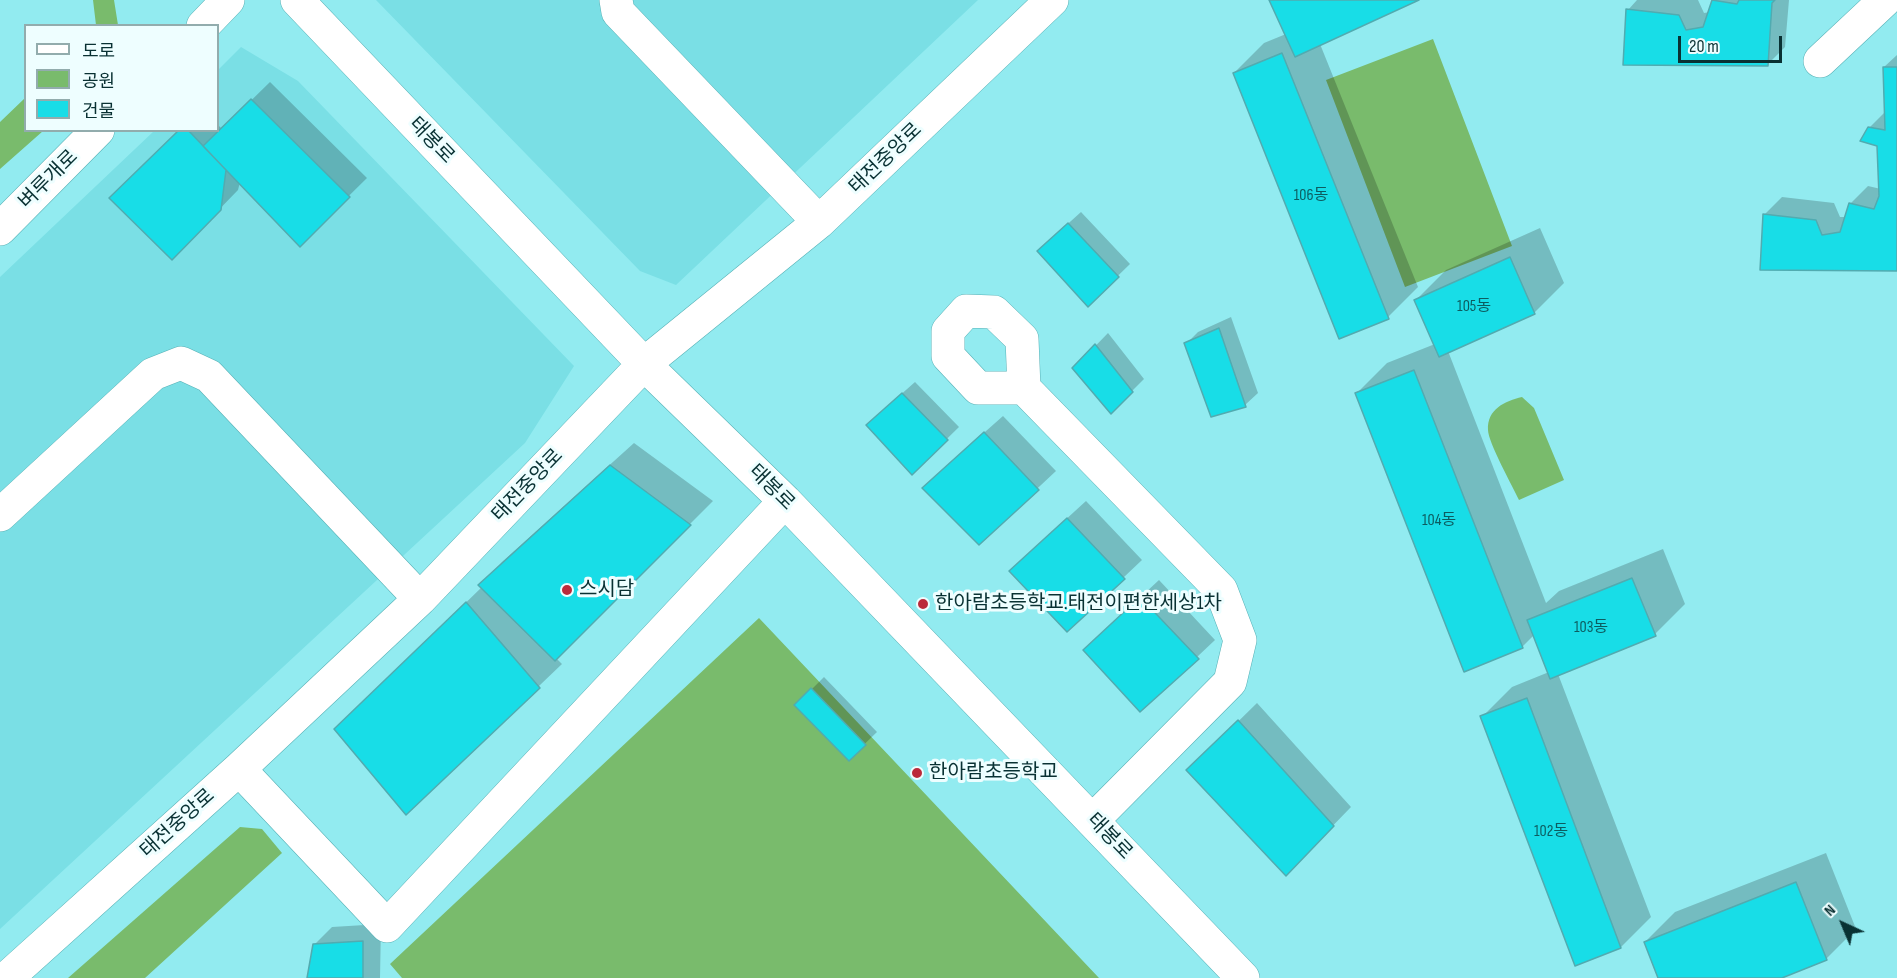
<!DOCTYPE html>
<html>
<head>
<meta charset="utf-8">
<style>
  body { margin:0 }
  #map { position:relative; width:1897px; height:978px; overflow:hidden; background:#92ebf0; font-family:"Sofia Sans Condensed","Noto Sans KR",sans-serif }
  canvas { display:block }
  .legend { position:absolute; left:24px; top:24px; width:195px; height:108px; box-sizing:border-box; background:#eefeff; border:2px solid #92acad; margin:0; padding:8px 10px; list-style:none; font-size:18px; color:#093133 }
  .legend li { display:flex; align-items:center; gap:12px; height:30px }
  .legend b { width:30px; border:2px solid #92acad }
  .north { position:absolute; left:1813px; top:894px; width:60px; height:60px; -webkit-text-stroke:4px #eefeff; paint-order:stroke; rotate:316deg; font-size:16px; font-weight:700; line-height:24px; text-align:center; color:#093133 }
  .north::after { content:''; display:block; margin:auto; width:21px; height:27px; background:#093133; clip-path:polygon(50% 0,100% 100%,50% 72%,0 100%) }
  .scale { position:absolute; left:1678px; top:36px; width:104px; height:27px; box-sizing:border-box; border:3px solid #093133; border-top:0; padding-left:8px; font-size:18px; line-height:21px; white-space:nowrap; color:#093133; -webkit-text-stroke:4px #eefeff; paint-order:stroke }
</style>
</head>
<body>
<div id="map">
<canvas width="1897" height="978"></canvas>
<ul class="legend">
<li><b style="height:8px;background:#fff"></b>도로</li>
<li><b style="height:16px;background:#79bb6c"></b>공원</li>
<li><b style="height:16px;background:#18dde7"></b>건물</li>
</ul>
<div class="north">N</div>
<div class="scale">20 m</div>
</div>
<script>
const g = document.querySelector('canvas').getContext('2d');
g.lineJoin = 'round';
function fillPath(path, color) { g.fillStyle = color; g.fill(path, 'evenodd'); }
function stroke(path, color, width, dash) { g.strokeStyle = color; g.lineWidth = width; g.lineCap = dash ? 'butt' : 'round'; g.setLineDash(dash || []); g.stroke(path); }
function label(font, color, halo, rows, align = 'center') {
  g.font = font + ' "Sofia Sans Condensed","Noto Sans KR",sans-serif'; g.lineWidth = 6; g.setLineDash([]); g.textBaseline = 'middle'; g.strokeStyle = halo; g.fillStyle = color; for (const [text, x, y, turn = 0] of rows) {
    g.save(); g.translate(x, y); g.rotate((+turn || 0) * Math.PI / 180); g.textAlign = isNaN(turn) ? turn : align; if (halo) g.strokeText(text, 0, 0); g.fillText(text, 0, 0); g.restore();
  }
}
fillPath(new Path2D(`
  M 376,0 L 978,0 L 676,285 L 640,271 Z
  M 241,47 L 298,81 L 574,366 L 525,443 L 0,929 L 0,277 L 154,131 L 218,130 L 218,70 Z`), '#7adfe5');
fillPath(new Path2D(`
  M 93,0 L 114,0 L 118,25 L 96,25 Z
  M 1433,39 L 1512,246 L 1405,287 L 1326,80 Z
  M 25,98 L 26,130 L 43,131 L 0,169 L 0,122 Z
  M 1522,397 L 1534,408 L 1564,480 L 1519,500 C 1513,487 1488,442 1488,430 C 1487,409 1505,401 1522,397 Z
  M 759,618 L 1099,978 L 402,978 L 390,964 Z
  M 240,827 L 262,829 L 282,853 L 145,978 L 68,978 Z`), '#79bb6c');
fillPath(new Path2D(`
  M 1271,0 L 1416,0 L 1320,44 L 1418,287 L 1388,317 L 1234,73 L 1264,43 L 1286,34 Z
  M 1637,0 L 1698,0 L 1704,13 L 1710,12 L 1714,0 L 1789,0 L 1785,47 L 1767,65 L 1628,10 Z
  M 1897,55 L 1897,270 L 1764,215 L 1782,197 L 1834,203 L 1840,217 L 1846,217 L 1850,204 L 1868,186 L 1881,189 L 1878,144 L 1869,128 L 1886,111 L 1884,67 Z
  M 270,82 L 367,178 L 300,244 L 240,182 L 238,190 L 172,258 L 180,130 L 218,130 L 218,125 L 222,129 Z
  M 1081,212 L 1130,264 L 1088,305 L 1051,239 Z
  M 1540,228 L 1564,283 L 1534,313 L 1448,351 L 1546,603 L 1559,591 L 1663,549 L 1685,604 L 1655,634 L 1558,674 L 1651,917 L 1621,947 L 1482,717 L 1512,687 L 1549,672 L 1534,635 L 1522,647 L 1357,393 L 1387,363 L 1435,344 L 1416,300 L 1446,270 Z
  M 1231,317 L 1258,393 L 1245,405 L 1186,344 L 1198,332 Z
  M 1108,333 L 1144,379 L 1111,412 L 1074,368 Z
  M 915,382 L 959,427 L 912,473 L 880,413 Z
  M 1003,416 L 1056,471 L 979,543 L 942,470 Z
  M 634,443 L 713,501 L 556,658 L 562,664 L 406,813 L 359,706 L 482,587 L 480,585 L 502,562 Z
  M 1086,501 L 1142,560 L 1068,630 L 1029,553 Z
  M 1159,580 L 1215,640 L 1197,657 L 1102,633 Z
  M 824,677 L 877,732 L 849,759 L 796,705 Z
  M 1257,703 L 1351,807 L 1286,874 L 1206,753 Z
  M 1826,853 L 1856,929 L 1826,959 L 1778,978 L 1659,978 L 1645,942 L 1675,912 Z
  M 381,924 L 380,978 L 308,978 L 314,945 L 332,927 Z`), '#0003');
const building = new Path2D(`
  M 1269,0 L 1419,0 L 1295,57 Z
  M 1712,0 L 1737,4 L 1739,0 L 1775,0 L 1772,3 L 1768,66 L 1623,65 L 1626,9 L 1679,15 L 1686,30 L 1703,27 Z
  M 1282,53 L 1389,319 L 1339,339 L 1233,73 Z
  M 1883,67 L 1897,67 L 1897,271 L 1760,270 L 1763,214 L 1816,220 L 1822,235 L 1840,232 L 1849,203 L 1874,209 L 1879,196 L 1877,146 L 1860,141 L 1868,127 L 1885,130 Z
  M 251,99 L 350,197 L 300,247 L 203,146 Z
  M 179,130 L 188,130 L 226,170 L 221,210 L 172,260 L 109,198 Z
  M 1068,223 L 1119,277 L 1088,307 L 1037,251 Z
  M 1510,257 L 1535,314 L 1439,357 L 1414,300 Z
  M 1219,328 L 1246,407 L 1211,417 L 1184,343 Z
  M 1095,344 L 1133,392 L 1111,414 L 1072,368 Z
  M 1414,370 L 1523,648 L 1464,672 L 1355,393 Z
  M 902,393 L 948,440 L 912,475 L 866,425 Z
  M 984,432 L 1039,490 L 979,545 L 922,488 Z
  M 610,465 L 691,525 L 555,661 L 478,585 Z
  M 1067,518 L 1125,579 L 1067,632 L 1009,571 Z
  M 1632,578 L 1656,636 L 1550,679 L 1527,620 Z
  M 1140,597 L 1199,659 L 1140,712 L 1083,650 Z
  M 466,602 L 540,688 L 406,815 L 334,729 Z
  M 811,688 L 866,745 L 849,761 L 794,705 Z
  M 1527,698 L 1621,948 L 1575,966 L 1480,716 Z
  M 1238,720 L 1334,826 L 1286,876 L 1186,770 Z
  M 1796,882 L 1827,960 L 1782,978 L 1658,978 L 1644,942 Z
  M 363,941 L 363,978 L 307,978 L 313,944 Z`);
fillPath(building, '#18dde7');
stroke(building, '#51abb0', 1.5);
const minor = new Path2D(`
  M 297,0 L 644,364 L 785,501 L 1243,978
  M 616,0 L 618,12 L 819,222
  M 203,26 L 228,0
  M 1820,61 L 1885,0
  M 0,229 L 98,130
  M 1024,388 L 978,388 L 948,356 L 948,331 L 966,311 L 994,312 L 1022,339 L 1024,388 L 1221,590 L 1240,640 L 1230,682 L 1093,820
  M 0,515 L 153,374 L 181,363 L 209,376 L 420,599
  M 239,769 L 387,926 L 785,501
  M 7,978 L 239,769 L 420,599 L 644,364 L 819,222 L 1052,0`);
stroke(minor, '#57b1b6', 34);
stroke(minor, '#fff', 33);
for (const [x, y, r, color] of [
  [567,590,6,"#bb2a3b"],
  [923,604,6,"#bb2a3b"],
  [917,773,6,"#bb2a3b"]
]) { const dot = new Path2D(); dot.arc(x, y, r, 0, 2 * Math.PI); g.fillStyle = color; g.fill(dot); stroke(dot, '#eefeff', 2); }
label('16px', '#0d5c60', null, [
  ["106동",1311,196],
  ["105동",1474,307],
  ["104동",1439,521],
  ["103동",1591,628],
  ["102동",1551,832]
]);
label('20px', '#093133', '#eefeff', [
  ["태봉로",431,141,46],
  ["태전중앙로",886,159,-44],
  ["벼루개로",49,180,-45],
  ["태전중앙로",528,486,-46],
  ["태봉로",771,488,45],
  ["태전중앙로",178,824,-42],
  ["태봉로",1109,837,46]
]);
label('20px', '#093133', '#eefeff', [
  ["스시담",579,590],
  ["한아람초등학교.태전이편한세상1차",935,604],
  ["한아람초등학교",929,773]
], 'left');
</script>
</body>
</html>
